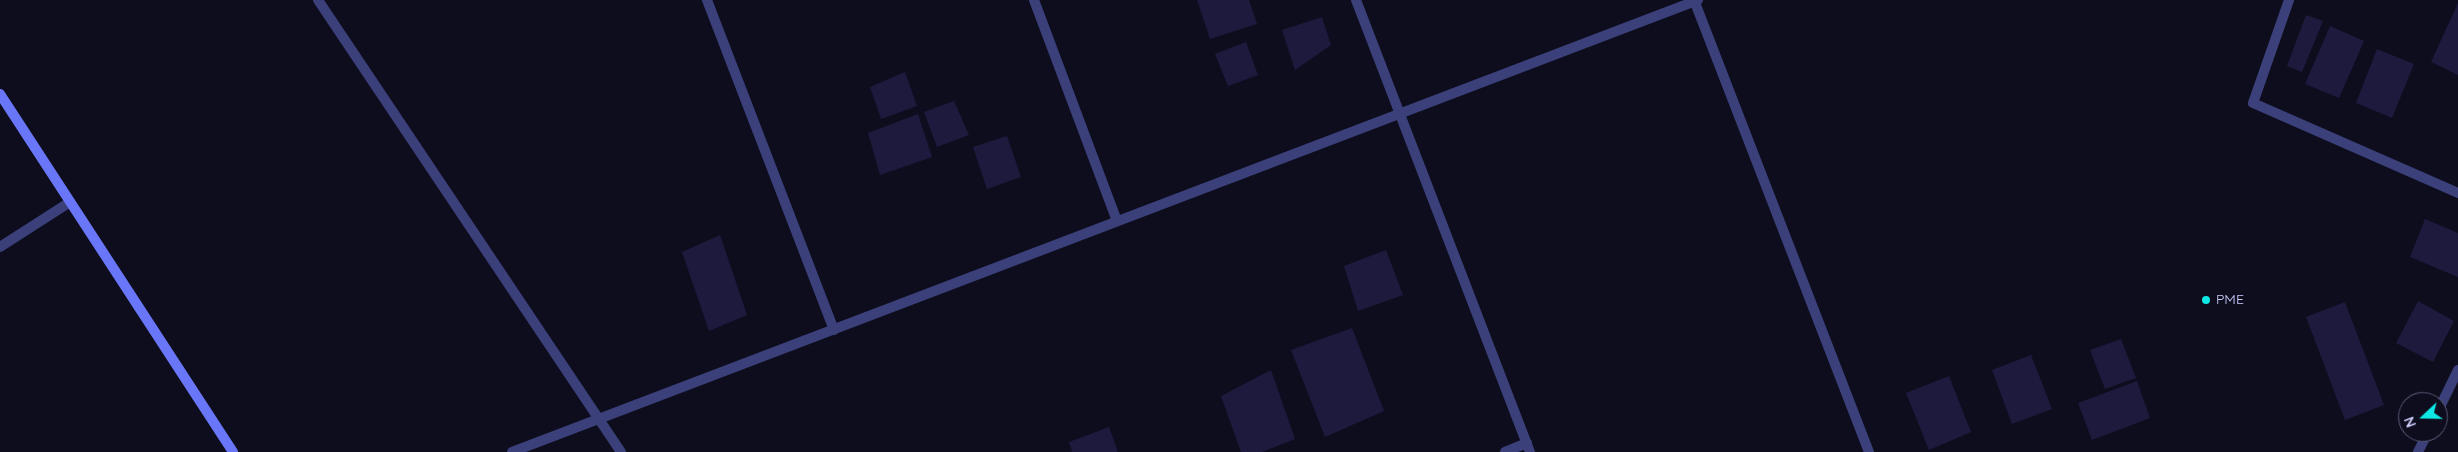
<!DOCTYPE html>
<html>
<head>
<meta charset="utf-8">
<style>
  body { margin:0 }
  #map { position:relative; width:2458px; height:452px; overflow:hidden; background:#0e0d1e; font-family:Quicksand,sans-serif }
  canvas { display:block }
  .north { position:absolute; left:2398px; top:392px; width:50px; height:50px; box-sizing:border-box; background:#0e0d1e; border:1px solid #5a5a77; border-radius:50%; rotate:249deg; font-size:14px; font-weight:700; line-height:20px; text-align:center; color:#cccdfc }
  .north::after { content:''; display:block; margin:auto; width:18px; height:22px; background:#0de8e4; clip-path:polygon(50% 0,100% 100%,50% 72%,0 100%) }
</style>
</head>
<body>
<div id="map">
<canvas width="2458" height="452"></canvas>
<div class="north">N</div>
</div>
<script>
const g = document.querySelector('canvas').getContext('2d');
g.lineJoin = 'round';
function fillPath(path, color) { g.fillStyle = color; g.fill(path, 'evenodd'); }
function stroke(path, color, width, dash) { g.strokeStyle = color; g.lineWidth = width; g.lineCap = dash ? 'butt' : 'round'; g.setLineDash(dash || []); g.stroke(path); }
function label(font, color, halo, rows, align = 'center') {
  g.font = font + ' Quicksand,sans-serif'; g.lineWidth = 4; g.setLineDash([]); g.textBaseline = 'middle'; g.strokeStyle = halo; g.fillStyle = color; for (const [text, x, y, turn = 0] of rows) {
    g.save(); g.translate(x, y); g.rotate((+turn || 0) * Math.PI / 180); g.textAlign = isNaN(turn) ? turn : align; if (halo) g.strokeText(text, 0, 0); g.fillText(text, 0, 0); g.restore();
  }
}
fillPath(new Path2D(`
  M 1197,0 L 1249,0 L 1257,24 L 1210,39 Z
  M 2458,3 L 2458,75 L 2431,62 Z
  M 2306,15 L 2323,21 L 2302,72 L 2287,66 Z
  M 1322,17 L 1331,45 L 1295,70 L 1282,30 Z
  M 2330,26 L 2364,41 L 2339,98 L 2305,84 Z
  M 1246,42 L 1258,75 L 1228,86 L 1215,54 Z
  M 2377,49 L 2414,64 L 2392,118 L 2356,103 Z
  M 905,72 L 917,106 L 881,119 L 870,87 Z
  M 954,101 L 969,135 L 937,147 L 924,112 Z
  M 918,114 L 932,157 L 880,175 L 868,133 Z
  M 1007,136 L 1021,177 L 987,189 L 973,147 Z
  M 2425,219 L 2458,233 L 2458,277 L 2410,257 Z
  M 720,235 L 747,315 L 709,331 L 682,252 Z
  M 1386,250 L 1403,295 L 1358,311 L 1344,266 Z
  M 2418,301 L 2454,321 L 2433,362 L 2396,343 Z
  M 2345,302 L 2384,405 L 2345,420 L 2306,317 Z
  M 1352,328 L 1384,411 L 1325,437 L 1291,350 Z
  M 2121,339 L 2136,378 L 2105,389 L 2090,350 Z
  M 2031,355 L 2052,409 L 2012,424 L 1992,370 Z
  M 1271,370 L 1295,439 L 1262,452 L 1241,452 L 1221,396 Z
  M 1949,376 L 1971,432 L 1929,450 L 1906,393 Z
  M 2137,381 L 2150,418 L 2092,440 L 2078,403 Z
  M 1109,427 L 1118,452 L 1072,452 L 1069,442 Z`), '#1d1a3e');
stroke(new Path2D(`
  M 318,0 L 621,452
  M 707,0 L 834,330
  M 1034,0 L 1117,221
  M 1356,0 L 1530,452
  M 1694,0 L 1869,452
  M 2289,0 L 2253,103 L 2458,193
  M 0,247 L 70,202
  M 2438,411 L 2458,370
  M 512,452 L 1698,0
  M 1505,452 L 1527,443
  M 2418,452 L 2428,432`), '#3b407a', 10);
stroke(new Path2D(`
  M 0,94 L 233,452`), '#6976f7', 10);
for (const [x, y, r, color] of [
  [2206,300,5,"#0de8e4"]
]) { const dot = new Path2D(); dot.arc(x, y, r, 0, 2 * Math.PI); g.fillStyle = color; g.fill(dot); stroke(dot, '#0e0d1e', 2); }
label('14px', '#cccdfc', '#0e0d1e', [
  ["PME",2216,300]
], 'left');
</script>
</body>
</html>
